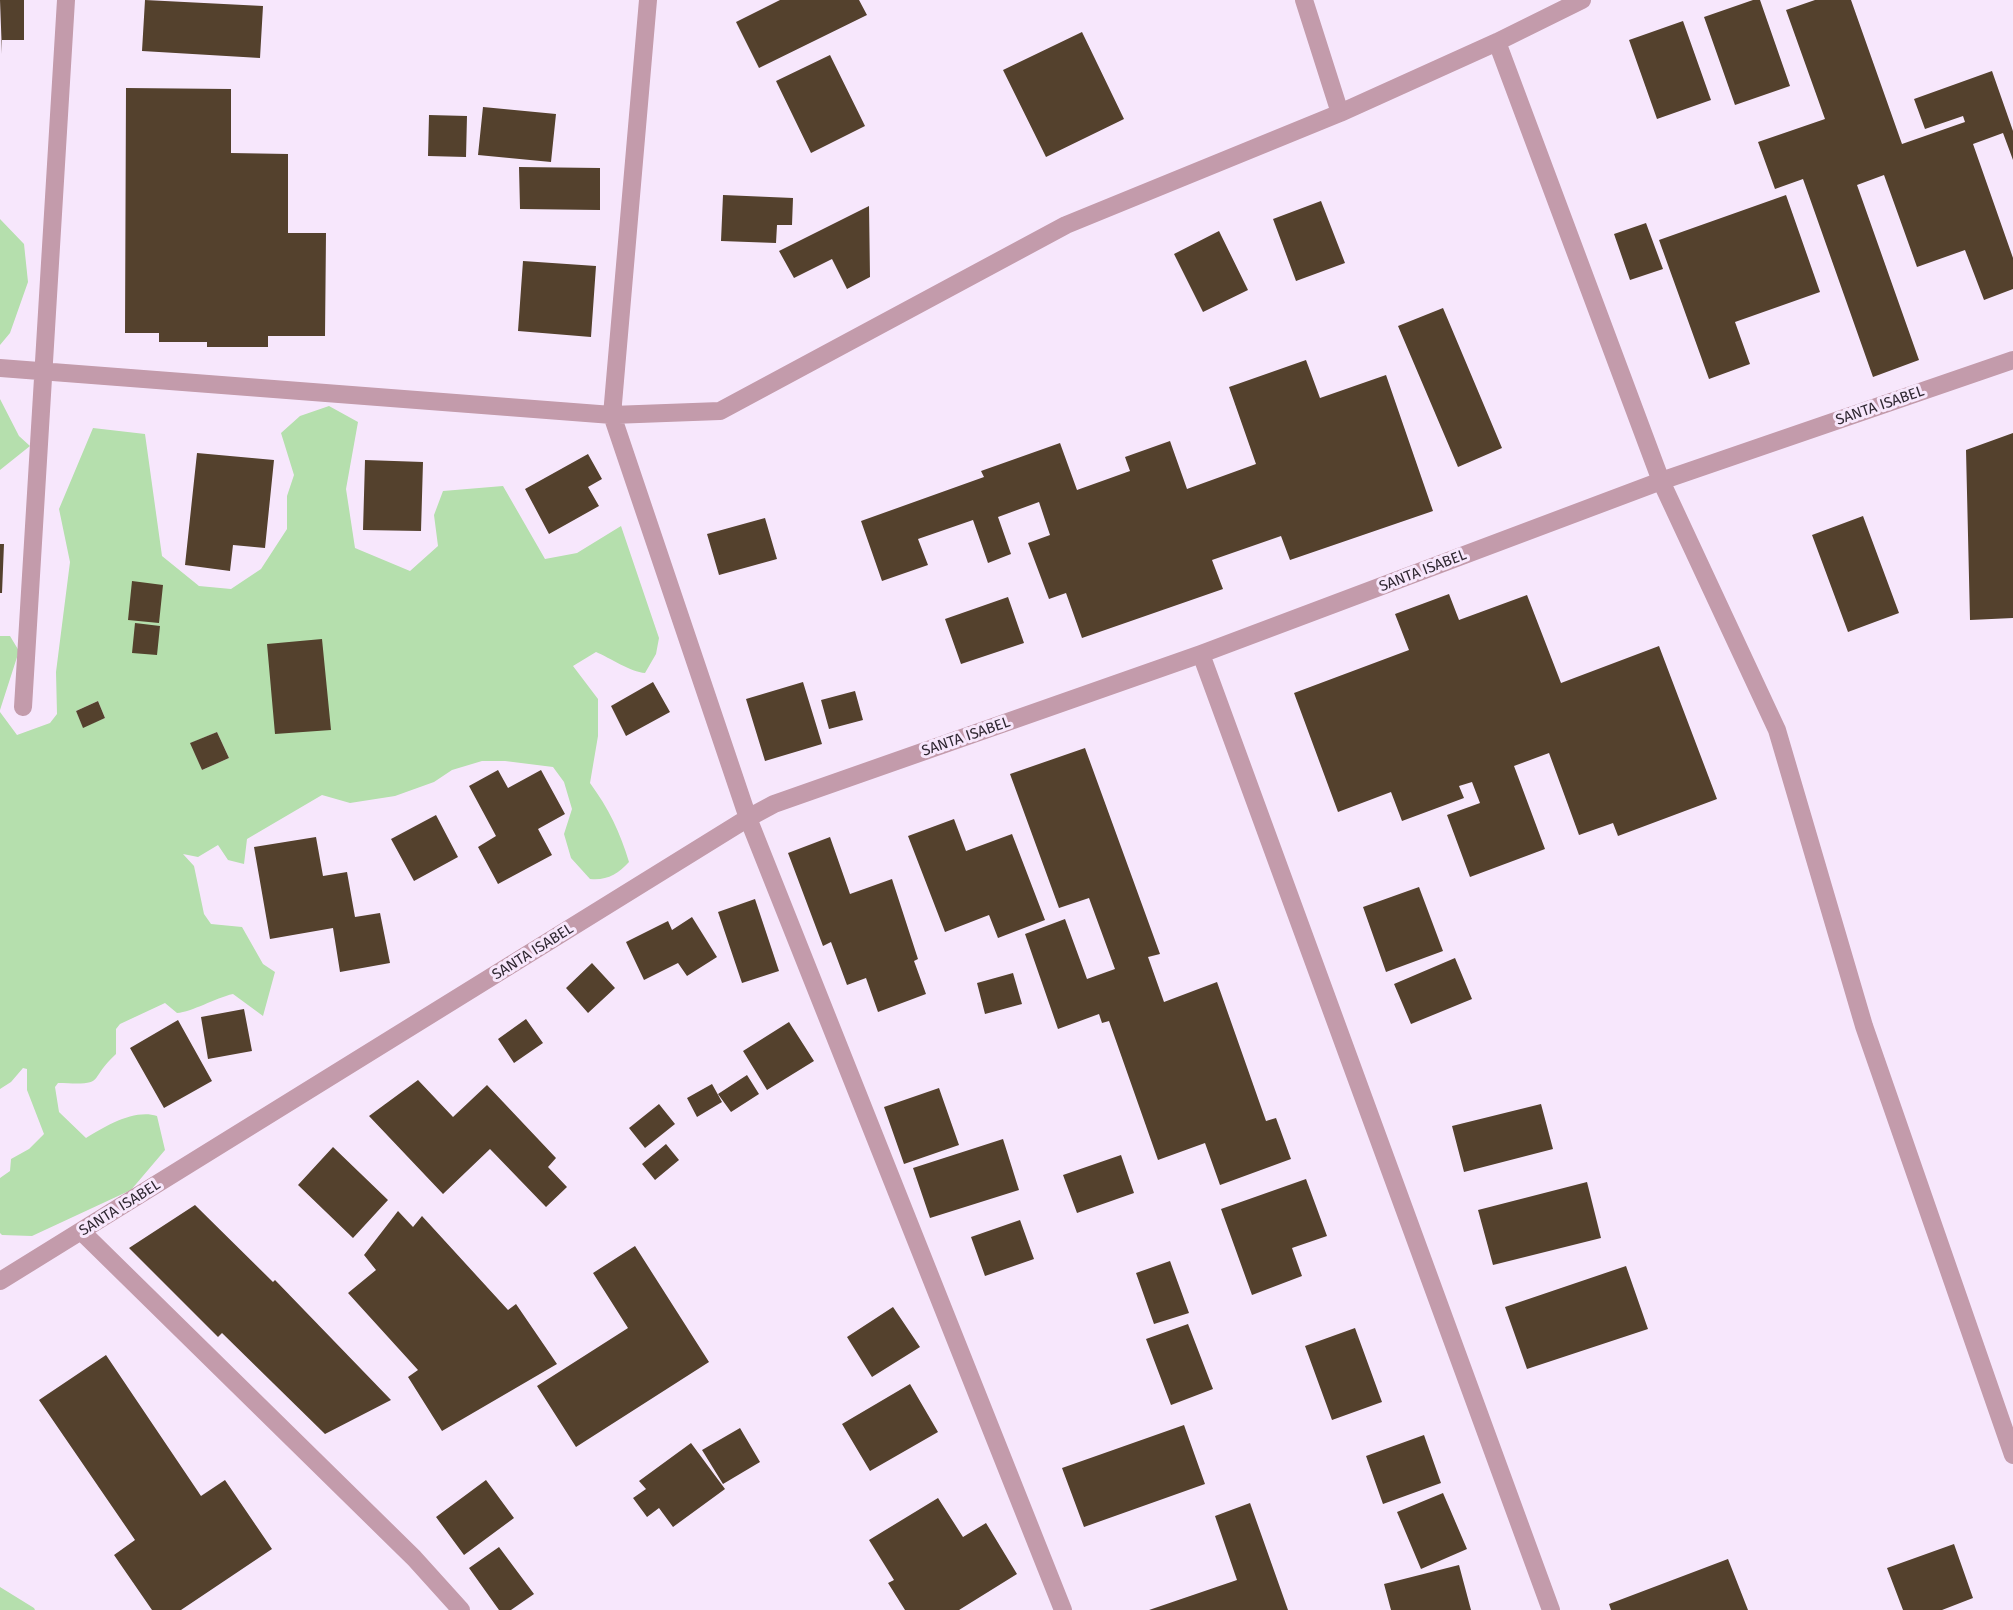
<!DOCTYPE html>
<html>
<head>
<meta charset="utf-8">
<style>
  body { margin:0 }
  canvas { display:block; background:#f7e7fc }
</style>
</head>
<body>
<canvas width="2013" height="1610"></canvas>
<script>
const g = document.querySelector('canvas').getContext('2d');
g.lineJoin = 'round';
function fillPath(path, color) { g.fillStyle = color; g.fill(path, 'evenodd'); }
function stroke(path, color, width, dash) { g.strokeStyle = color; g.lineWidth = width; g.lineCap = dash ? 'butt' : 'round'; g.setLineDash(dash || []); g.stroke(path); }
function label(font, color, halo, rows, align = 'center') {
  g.font = font + ' "Fira Sans",sans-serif'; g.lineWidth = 6; g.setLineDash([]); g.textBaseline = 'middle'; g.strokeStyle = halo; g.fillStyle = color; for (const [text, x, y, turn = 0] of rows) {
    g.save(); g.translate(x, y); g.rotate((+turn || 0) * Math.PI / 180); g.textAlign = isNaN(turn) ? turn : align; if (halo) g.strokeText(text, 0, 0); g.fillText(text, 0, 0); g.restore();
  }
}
fillPath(new Path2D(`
  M 0,219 L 24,244 L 28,282 L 10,333 L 0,345 Z
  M 0,399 L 19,436 L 30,446 L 0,470 Z
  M 329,406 L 358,422 L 346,489 L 355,548 L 410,571 L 438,546 L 434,515 L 443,491 L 503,486 L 545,559 L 577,553 L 621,526 L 659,638 L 656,654 L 645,673 C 631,672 610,658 596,652 L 573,666 L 598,699 L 598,736 L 590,783 C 609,809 620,832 629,862 C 618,874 606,881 590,879 L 571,858 L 564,834 L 572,809 L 564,782 L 553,767 L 505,761 L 482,761 L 452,770 L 434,782 L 395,796 L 350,803 L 322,795 L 247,839 L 244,864 L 228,860 L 218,845 L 198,857 L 183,854 L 194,866 L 204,914 L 211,924 L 242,927 L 263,964 L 275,972 L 263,1016 L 233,994 C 215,998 192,1012 177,1013 L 165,1003 L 120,1024 L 116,1029 L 116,1054 C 86,1082 108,1085 58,1083 L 55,1087 L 59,1112 L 86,1138 C 106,1126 134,1109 157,1116 L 165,1150 L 131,1190 L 32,1236 L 2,1235 L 0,1233 L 0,1178 L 10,1171 L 11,1159 L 29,1149 L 44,1134 L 27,1090 L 27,1069 L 23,1068 L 11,1082 L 0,1089 L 0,712 L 17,735 L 50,723 L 57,714 L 56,672 L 70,562 L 59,509 L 93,428 L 145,434 L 162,556 L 199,586 L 231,589 L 261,569 L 287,529 L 287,496 L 294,475 L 281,433 L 300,416 ZM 98,701 L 105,718 L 83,727 L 76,711 ZM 217,732 L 229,758 L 202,770 L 191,743 Z
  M 0,636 L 10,636 L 19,651 L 0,710 Z
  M 0,1587 L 34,1608 L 35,1610 L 0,1610 Z`), '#b5dfad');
fillPath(new Path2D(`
  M 0,0 L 24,0 L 24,40 L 2,40 L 2,54 Z
  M 145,0 L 263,6 L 260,58 L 142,51 Z
  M 780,0 L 859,0 L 867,15 L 759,68 L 736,22 Z
  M 1753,0 L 1760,0 L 1790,86 L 1735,105 L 1704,17 Z
  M 1815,0 L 1851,0 L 1902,144 L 1965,122 L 1963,116 L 1925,129 L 1914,99 L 1992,71 L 2013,131 L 2013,160 L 2003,133 L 1973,144 L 2013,258 L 2013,289 L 1984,300 L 1965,250 L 1917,267 L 1884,175 L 1857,185 L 1919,360 L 1873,377 L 1803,179 L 1775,189 L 1758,142 L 1825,119 L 1786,10 Z
  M 1683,21 L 1711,100 L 1657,119 L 1629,40 Z
  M 1082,32 L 1124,119 L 1046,157 L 1003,70 Z
  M 830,55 L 865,126 L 811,153 L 776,81 Z
  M 126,88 L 231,89 L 231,153 L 288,154 L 288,233 L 326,233 L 325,336 L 268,336 L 268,347 L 207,347 L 207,342 L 159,342 L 159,333 L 125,333 Z
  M 483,107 L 556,114 L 551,162 L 478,155 Z
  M 429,115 L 467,116 L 466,157 L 428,156 Z
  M 519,167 L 600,168 L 600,210 L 520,209 Z
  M 723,195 L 793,198 L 792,225 L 777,225 L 776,243 L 721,241 Z
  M 1786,195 L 1820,292 L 1735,322 L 1750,364 L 1709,379 L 1659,240 Z
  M 1321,201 L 1345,263 L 1296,281 L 1273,219 Z
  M 869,206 L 870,277 L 847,289 L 832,259 L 794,278 L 779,251 Z
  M 1646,223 L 1663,269 L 1630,280 L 1614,234 Z
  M 1219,231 L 1248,290 L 1203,312 L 1174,254 Z
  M 523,261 L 596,266 L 591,337 L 518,331 Z
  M 1443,308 L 1502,448 L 1458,467 L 1398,326 Z
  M 1306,360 L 1320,398 L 1386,375 L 1433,511 L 1290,560 L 1281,536 L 1212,560 L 1223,589 L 1082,638 L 1066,593 L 1049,599 L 1028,543 L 1050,535 L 1039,502 L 998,517 L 1011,554 L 988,563 L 973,520 L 918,539 L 928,565 L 882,581 L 861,521 L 984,477 L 981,471 L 1060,443 L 1077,490 L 1130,471 L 1125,457 L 1170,441 L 1187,489 L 1256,464 L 1229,387 Z
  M 2013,433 L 2013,618 L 1970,620 L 1966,450 Z
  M 197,453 L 274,460 L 265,548 L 233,545 L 230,571 L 185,565 Z
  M 588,454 L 602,479 L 588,487 L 599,506 L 549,534 L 525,489 Z
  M 365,460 L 423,462 L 421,531 L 363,530 Z
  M 1863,516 L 1899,613 L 1848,632 L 1812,535 Z
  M 765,518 L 777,559 L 719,575 L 707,534 Z
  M 0,544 L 4,544 L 2,593 L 0,593 Z
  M 132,581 L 163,585 L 159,623 L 128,620 Z
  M 1449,594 L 1459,620 L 1527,595 L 1561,683 L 1659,646 L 1717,799 L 1618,836 L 1613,823 L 1579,835 L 1549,753 L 1514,766 L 1545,849 L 1470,877 L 1447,815 L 1480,803 L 1472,782 L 1459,786 L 1464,798 L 1402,821 L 1391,792 L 1338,812 L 1294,693 L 1409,650 L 1395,614 Z
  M 1008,597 L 1024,643 L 961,664 L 945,619 Z
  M 135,623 L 160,626 L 157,655 L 132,653 Z
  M 322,639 L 331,730 L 275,734 L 267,644 Z
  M 653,682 L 670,712 L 626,736 L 611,706 Z
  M 803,682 L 822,744 L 765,761 L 746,699 Z
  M 855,691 L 863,720 L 829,729 L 821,700 Z
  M 98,701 L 105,718 L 83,728 L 76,711 Z
  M 217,732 L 229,758 L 202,770 L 190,743 Z
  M 1085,748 L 1160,954 L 1148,957 L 1164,1002 L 1217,982 L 1266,1121 L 1276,1118 L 1291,1159 L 1220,1185 L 1205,1143 L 1158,1160 L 1109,1021 L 1102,1023 L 1099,1014 L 1058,1029 L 1025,934 L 1065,919 L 1087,979 L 1115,969 L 1089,898 L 1059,908 L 1010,774 Z
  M 498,770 L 508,788 L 541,770 L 565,814 L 538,829 L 552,855 L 498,884 L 478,847 L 496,836 L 469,786 Z
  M 436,815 L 458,857 L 414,881 L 391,839 Z
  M 954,819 L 966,851 L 1012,834 L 1045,920 L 998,938 L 989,915 L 945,932 L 908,836 Z
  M 316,837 L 323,876 L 347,872 L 355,917 L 380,913 L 390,963 L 340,972 L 333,928 L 270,939 L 254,847 Z
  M 830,837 L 850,894 L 892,879 L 918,959 L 914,961 L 926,994 L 878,1012 L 866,978 L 847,985 L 831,942 L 823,946 L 788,853 Z
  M 1419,887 L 1443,951 L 1386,972 L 1363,907 Z
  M 755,899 L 779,971 L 742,983 L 718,912 Z
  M 692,917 L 717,957 L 687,976 L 678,963 L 644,980 L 626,942 L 668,921 L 672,930 Z
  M 1455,958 L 1472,999 L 1411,1024 L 1394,984 Z
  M 592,963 L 615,988 L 588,1013 L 566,988 Z
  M 1013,973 L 1022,1004 L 985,1014 L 977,983 Z
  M 244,1009 L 252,1051 L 208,1059 L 201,1017 Z
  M 526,1019 L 543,1043 L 514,1063 L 498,1039 Z
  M 178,1020 L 212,1081 L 164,1108 L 130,1048 Z
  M 789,1022 L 814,1061 L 767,1090 L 743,1051 Z
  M 747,1075 L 759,1094 L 731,1112 L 718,1094 Z
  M 418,1080 L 453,1117 L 487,1085 L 556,1158 L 548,1167 L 567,1187 L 546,1207 L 490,1149 L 443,1194 L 369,1116 Z
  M 712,1084 L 722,1102 L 697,1117 L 687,1098 Z
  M 939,1088 L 959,1145 L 904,1164 L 884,1107 Z
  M 659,1104 L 675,1124 L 645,1148 L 629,1128 Z
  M 1541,1104 L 1553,1149 L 1464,1172 L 1452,1126 Z
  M 1003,1139 L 1019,1190 L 930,1218 L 913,1168 Z
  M 666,1144 L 679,1160 L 655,1180 L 642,1164 Z
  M 333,1147 L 388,1200 L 353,1238 L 298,1185 Z
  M 1121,1155 L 1134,1193 L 1077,1213 L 1063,1175 Z
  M 1306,1179 L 1327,1236 L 1292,1248 L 1302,1276 L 1252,1295 L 1221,1209 Z
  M 1587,1182 L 1601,1238 L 1493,1265 L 1478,1210 Z
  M 195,1205 L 273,1282 L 275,1280 L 391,1400 L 325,1434 L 222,1333 L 218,1337 L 129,1248 Z
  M 398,1211 L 413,1227 L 422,1216 L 508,1310 L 516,1304 L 557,1364 L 442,1431 L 408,1377 L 418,1370 L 348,1293 L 376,1270 L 364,1255 Z
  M 1020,1220 L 1034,1259 L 985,1276 L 971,1237 Z
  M 635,1246 L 709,1362 L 576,1447 L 537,1386 L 628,1328 L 593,1273 Z
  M 1170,1261 L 1189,1313 L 1154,1324 L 1136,1273 Z
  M 1626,1266 L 1648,1329 L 1527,1369 L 1505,1307 Z
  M 893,1307 L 920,1347 L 872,1377 L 847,1337 Z
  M 1188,1324 L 1213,1389 L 1171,1405 L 1146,1339 Z
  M 1355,1328 L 1382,1402 L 1332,1420 L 1305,1346 Z
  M 106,1355 L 201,1496 L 225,1480 L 272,1549 L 181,1610 L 152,1610 L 114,1555 L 135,1540 L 39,1400 Z
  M 910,1384 L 938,1432 L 870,1471 L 842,1424 Z
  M 1184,1425 L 1205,1484 L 1084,1527 L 1062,1468 Z
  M 740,1428 L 760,1462 L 723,1484 L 702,1450 Z
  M 1424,1435 L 1441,1483 L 1383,1504 L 1366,1456 Z
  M 691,1443 L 725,1489 L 673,1527 L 659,1508 L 647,1517 L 633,1498 L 646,1489 L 639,1481 Z
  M 486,1480 L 514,1518 L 464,1555 L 436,1517 Z
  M 1443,1493 L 1467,1549 L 1421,1569 L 1397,1512 Z
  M 938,1498 L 963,1537 L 986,1523 L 1017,1574 L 959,1610 L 905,1610 L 888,1583 L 894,1580 L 869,1540 Z
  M 1250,1503 L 1288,1610 L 1149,1610 L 1237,1580 L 1215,1516 Z
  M 1954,1544 L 1973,1598 L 1942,1610 L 1903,1610 L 1887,1568 Z
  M 499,1547 L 534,1594 L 511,1610 L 499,1610 L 469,1568 Z
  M 1728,1559 L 1748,1610 L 1611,1610 L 1609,1604 Z
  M 1459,1565 L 1471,1610 L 1391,1610 L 1384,1584 Z`), '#54412d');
stroke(new Path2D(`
  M 648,0 L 612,415 L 748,818 L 1063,1610
  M 1304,0 L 1340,113
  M 1497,42 L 1661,481 L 1777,730 L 1864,1026 L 2013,1455
  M 0,368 L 612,415 L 720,411 L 1066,225 L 1340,113 L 1497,42 L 1582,0
  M 1201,654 L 1551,1610
  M 23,707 L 66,0
  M 82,1232 L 414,1558 L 461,1610
  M 0,1281 L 748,818 L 774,804 L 1201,654 L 1661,481 L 2013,360`), '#c39bab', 18);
label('15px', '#2f2731', '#f7e7fc', [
  ["SANTA ISABEL",1880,406,-19],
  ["SANTA ISABEL",1423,571,-21],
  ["SANTA ISABEL",966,737,-19],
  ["SANTA ISABEL",533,952,-32],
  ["SANTA ISABEL",120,1208,-32]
]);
</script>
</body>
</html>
